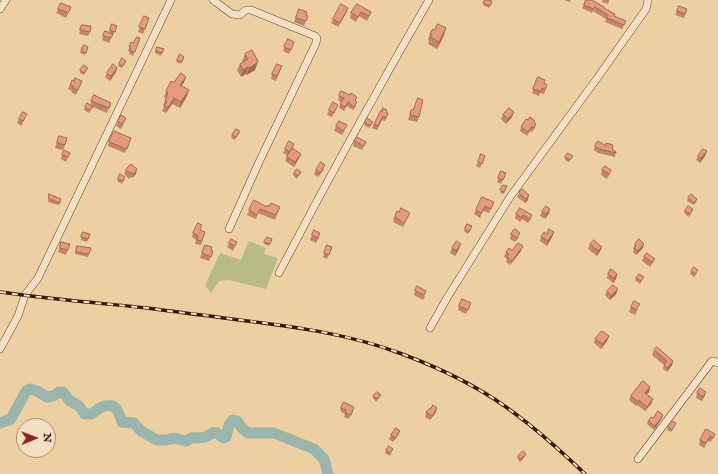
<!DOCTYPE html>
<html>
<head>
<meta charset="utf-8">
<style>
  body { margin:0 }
  #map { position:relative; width:718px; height:474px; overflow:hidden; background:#edd0a1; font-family:"IM FELL English",serif }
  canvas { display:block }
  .north { position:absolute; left:16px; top:418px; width:40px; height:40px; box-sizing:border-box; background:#f3e0c2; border:1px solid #a89078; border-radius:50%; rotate:89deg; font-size:11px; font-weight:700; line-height:16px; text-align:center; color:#38180a }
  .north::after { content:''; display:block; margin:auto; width:14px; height:18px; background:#8f2418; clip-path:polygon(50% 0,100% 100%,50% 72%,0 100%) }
</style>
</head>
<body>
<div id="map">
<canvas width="718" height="474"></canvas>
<div class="north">N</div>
</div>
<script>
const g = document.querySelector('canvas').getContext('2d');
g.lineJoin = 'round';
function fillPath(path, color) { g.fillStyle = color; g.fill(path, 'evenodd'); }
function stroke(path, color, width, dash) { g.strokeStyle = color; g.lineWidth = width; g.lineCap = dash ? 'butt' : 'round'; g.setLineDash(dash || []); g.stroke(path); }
fillPath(new Path2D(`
  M 249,241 L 266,248 L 264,254 L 278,258 L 266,289 L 229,280 L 219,281 L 211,293 L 205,285 L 220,253 L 241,260 Z`), '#b9bb84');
stroke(new Path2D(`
  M 0,423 L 11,419 L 26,391 L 30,389 L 37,391 L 47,397 L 53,396 L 59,392 L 63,392 L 69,400 L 79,406 L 85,414 C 87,414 89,414 91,414 C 94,413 97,410 100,408 C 114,401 118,409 122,422 L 134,423 L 141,431 L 157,440 L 166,440 L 174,438 L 186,441 L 191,438 C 196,438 200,438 205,437 C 215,433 213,429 223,438 L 226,437 L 229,425 L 233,420 L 237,421 L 242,428 L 248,433 L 274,433 L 314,449 L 324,459 L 328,474`), '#9ab6ac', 11);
const minor = new Path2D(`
  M 213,0 L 232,14 L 240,15 L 246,10 L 251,10 L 315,36 L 317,38 L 316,43 L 260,160 L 229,229
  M 0,9 L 6,0
  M 279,273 C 327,181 377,90 429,0
  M 430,328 L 447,298 L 510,197 L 598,77 L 646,9 L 648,0
  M 0,349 L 18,316 L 25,295 L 38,278 L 171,0
  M 638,459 L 712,361 L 714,361 L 718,363`);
stroke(minor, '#654630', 8);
stroke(minor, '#f3e0c2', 7);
const rail = new Path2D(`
  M 0,292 C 49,299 98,303 147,308 C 176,312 204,315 232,319 C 289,326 347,333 402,354 C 437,367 475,385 506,407 C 534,427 560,450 585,474`);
stroke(rail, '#38180a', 3.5);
stroke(rail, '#f3e0c2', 2, [6]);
fillPath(new Path2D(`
  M 485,0 L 492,1 L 489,8 L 483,5 Z
  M 564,0 L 571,0 L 570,2 Z
  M 586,0 L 604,8 L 614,16 L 626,21 L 622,29 L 605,22 L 606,19 L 593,11 L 592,13 L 582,8 Z
  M 602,0 L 609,0 L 608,4 L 602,2 Z
  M 61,3 L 71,7 L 66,18 L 56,13 Z
  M 357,4 L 371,12 L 367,21 L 359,16 L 356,22 L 350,18 L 351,13 Z
  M 679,6 L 687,9 L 684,18 L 675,15 Z
  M 348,8 L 346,13 L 338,27 L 331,23 L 333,19 Z
  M 299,9 L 306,15 L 308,16 L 304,26 L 294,22 Z
  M 144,16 L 149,18 L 143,34 L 138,32 Z
  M 112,24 L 117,26 L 114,34 L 113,34 L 109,43 L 102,40 L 105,31 L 109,32 Z
  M 82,25 L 90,32 L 88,36 L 79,34 Z
  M 446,28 L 444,35 L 437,49 L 428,44 L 429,41 L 428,40 L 430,33 L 434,30 Z
  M 140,38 L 133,56 L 129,54 L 130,52 L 128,51 L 131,42 L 133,43 Z
  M 288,39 L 294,42 L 289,54 L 283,51 Z
  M 88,47 L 85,55 L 80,53 L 81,50 Z
  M 157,47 L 164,49 L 161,56 L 155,53 Z
  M 245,54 L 258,61 L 255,70 L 247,75 L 246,74 L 241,77 L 237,70 L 240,64 L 243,62 L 242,61 Z
  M 184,57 L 181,64 L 176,62 L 177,60 Z
  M 126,61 L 122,68 L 118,66 L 119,64 Z
  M 282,66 L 276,81 L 271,79 L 272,74 Z
  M 88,68 L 84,75 L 80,73 L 80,70 Z
  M 116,72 L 110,81 L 105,77 L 107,73 Z
  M 186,77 L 184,82 L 181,86 L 187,96 L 180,108 L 172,104 L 166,113 L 162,111 L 164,107 L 163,106 L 166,98 L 164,97 L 166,91 L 174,82 Z
  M 538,77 L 544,83 L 547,85 L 544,94 L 540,93 L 539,96 L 532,93 Z
  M 74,81 L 82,81 L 76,95 L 71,92 L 72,91 L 68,89 L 70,85 Z
  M 94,95 L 111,103 L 107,113 L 93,107 L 89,113 L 84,110 L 85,107 L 90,105 Z
  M 339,96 L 356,101 L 356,106 L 353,110 L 347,106 L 344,111 L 339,108 L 341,102 L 338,100 Z
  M 338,105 L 332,117 L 327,115 L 329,110 Z
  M 411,110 L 419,117 L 417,122 L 408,120 Z
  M 387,112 L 387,117 L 385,121 L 382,120 L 377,130 L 372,128 L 374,124 Z
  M 503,115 L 512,117 L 506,124 L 501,119 Z
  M 126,118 L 124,123 L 121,129 L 116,126 L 118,122 Z
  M 19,119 L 25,119 L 21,126 L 17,123 Z
  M 528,120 L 535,121 L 535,128 L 532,132 L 530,131 L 527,136 L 520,131 L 521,127 Z
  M 365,122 L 373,122 L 369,128 L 364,125 Z
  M 336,126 L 345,130 L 342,135 L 334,131 Z
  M 240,131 L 235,140 L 231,138 L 232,135 Z
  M 59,136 L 65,145 L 63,150 L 55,148 Z
  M 131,138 L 125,153 L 108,146 L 109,142 Z
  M 354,141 L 364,146 L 362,150 L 353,146 Z
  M 595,146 L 612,149 L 616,152 L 615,157 L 598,153 L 594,150 Z
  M 293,148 L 301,154 L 299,158 L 294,167 L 285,161 L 287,155 L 283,153 L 285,149 Z
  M 70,153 L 66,162 L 61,159 L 62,155 Z
  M 485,156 L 480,168 L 476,166 L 478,162 Z
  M 573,156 L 569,162 L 565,160 L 565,157 Z
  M 698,156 L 705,156 L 700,163 L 696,160 Z
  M 126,170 L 136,174 L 132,178 L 131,177 L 129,179 L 124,174 Z
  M 316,170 L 323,170 L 318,177 L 314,174 Z
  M 602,170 L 610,174 L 607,179 L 601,175 Z
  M 501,171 L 506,173 L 501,184 L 497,182 Z
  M 301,172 L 297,179 L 293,175 L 294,173 Z
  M 125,177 L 122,184 L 117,181 L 118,179 Z
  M 503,185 L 507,186 L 504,194 L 500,193 Z
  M 519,193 L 528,200 L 525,203 L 517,197 Z
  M 49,194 L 61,199 L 59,205 L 48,202 Z
  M 688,198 L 697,201 L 694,205 L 687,201 Z
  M 494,202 L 489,213 L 483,211 L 480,218 L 474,214 L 476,210 Z
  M 270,206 L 280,207 L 275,220 L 258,213 L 256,219 L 247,215 L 249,210 Z
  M 520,208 L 531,219 L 528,223 L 522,219 L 520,222 L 515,218 L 516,214 Z
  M 693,209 L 689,217 L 684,213 L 685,211 Z
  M 542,211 L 549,213 L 545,219 L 540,216 Z
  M 399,212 L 410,213 L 403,227 L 393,222 L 394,220 L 393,219 L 395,215 Z
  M 467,224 L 472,226 L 468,234 L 464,231 Z
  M 200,230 L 205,232 L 201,245 L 195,244 L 196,240 L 192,237 L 193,233 Z
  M 83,232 L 90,234 L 87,242 L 81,240 Z
  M 554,232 L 552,237 L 547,246 L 540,241 L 541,237 Z
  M 511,234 L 519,237 L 515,242 L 510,239 Z
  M 312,235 L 319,238 L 316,243 L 310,240 Z
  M 267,237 L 272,239 L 269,246 L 264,244 Z
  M 61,242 L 70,244 L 66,255 L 58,252 Z
  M 229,243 L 235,246 L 233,251 L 227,247 Z
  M 590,244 L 602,247 L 600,251 L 597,256 L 588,249 Z
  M 635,244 L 643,248 L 636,255 L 633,252 L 634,249 L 633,249 Z
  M 205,245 L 211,250 L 213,251 L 209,261 L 200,258 Z
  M 327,245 L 332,247 L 327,259 L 323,257 Z
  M 77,246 L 91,248 L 88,257 L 75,254 Z
  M 452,248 L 459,249 L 455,256 L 450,253 Z
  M 512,250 L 521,251 L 510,265 L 506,262 L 507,259 L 504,257 L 506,252 Z
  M 644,257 L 655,259 L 653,263 L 650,267 L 642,261 Z
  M 691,271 L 697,273 L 694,277 L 690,274 Z
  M 608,274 L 617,274 L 616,279 L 613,283 L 607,278 Z
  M 636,278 L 643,279 L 640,284 L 635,280 Z
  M 618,289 L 616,294 L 610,300 L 605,295 L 607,291 Z
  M 415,291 L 425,296 L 423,300 L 414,295 Z
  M 471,303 L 466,314 L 458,310 L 459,306 Z
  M 631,307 L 638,309 L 635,315 L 629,312 Z
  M 609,336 L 607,341 L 601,349 L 594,343 L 595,339 Z
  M 654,350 L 673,361 L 672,365 L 667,372 L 663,369 L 664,365 L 652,355 Z
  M 650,387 L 649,392 L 646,394 L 653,399 L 651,404 L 645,411 L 637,405 L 636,406 L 629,400 L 631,396 Z
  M 706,392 L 705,396 L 702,401 L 696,398 L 697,393 Z
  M 381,395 L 380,397 L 376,402 L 373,398 L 373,396 Z
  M 354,407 L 349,419 L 344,417 L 345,414 L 340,411 L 341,408 Z
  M 431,408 L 436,412 L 430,420 L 425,417 L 426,412 Z
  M 653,418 L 662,418 L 654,430 L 647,424 L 648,421 Z
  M 676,423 L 671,432 L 667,430 L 668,427 Z
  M 706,429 L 713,438 L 711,442 L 708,441 L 704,448 L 699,445 L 700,440 Z
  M 400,431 L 398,435 L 393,442 L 389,439 L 391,435 Z
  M 393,449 L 390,456 L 385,453 L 386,450 Z
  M 526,454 L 525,456 L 520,462 L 517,458 L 518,456 Z`), '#c3856a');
fillPath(new Path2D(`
  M 348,8 L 346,13 L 338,27 L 340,23 Z
  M 446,28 L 444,35 L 437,49 L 439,42 Z
  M 258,61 L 255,70 L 247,75 L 249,68 Z
  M 248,67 L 246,74 L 241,77 L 243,70 Z
  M 117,68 L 116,72 L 110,81 L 111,76 Z
  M 186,77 L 184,82 L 178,91 L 180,85 Z
  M 189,90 L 187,96 L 180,108 L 181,102 Z
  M 174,98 L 172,104 L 166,113 L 168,108 Z
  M 514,112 L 512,117 L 506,124 L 508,119 Z
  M 707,151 L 705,156 L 700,163 L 701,158 Z
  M 301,154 L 299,158 L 294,167 L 295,162 Z
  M 325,165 L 323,170 L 318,177 L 320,173 Z
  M 137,169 L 136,174 L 132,178 L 134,174 Z
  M 529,195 L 528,200 L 525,203 L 526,199 Z
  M 550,209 L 549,213 L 545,219 L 546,214 Z
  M 554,232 L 552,237 L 547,246 L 548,241 Z
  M 461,244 L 459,249 L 455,256 L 456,251 Z
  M 644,244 L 643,248 L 636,255 L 638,251 Z
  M 523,246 L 521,251 L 510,265 L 512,261 Z
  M 602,247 L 600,251 L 597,256 L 598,251 Z
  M 617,274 L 616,279 L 613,283 L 614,278 Z
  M 618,289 L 616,294 L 610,300 L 611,296 Z
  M 609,336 L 607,341 L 601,349 L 603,344 Z
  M 673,361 L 672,365 L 667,372 L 668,368 Z
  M 650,387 L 649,392 L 643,398 L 645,393 Z
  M 653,399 L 651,404 L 645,411 L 647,407 Z
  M 437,408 L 436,412 L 430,420 L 432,416 Z
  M 663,415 L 662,418 L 654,430 L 655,426 Z
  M 400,431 L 398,435 L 393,442 L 395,438 Z
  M 526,454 L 525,456 L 520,462 L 521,459 Z`), '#9f6c56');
const building = new Path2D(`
  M 485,0 L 489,0 L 492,1 L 490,6 L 483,3 Z
  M 586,0 L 592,0 L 604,7 L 604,8 L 615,14 L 614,16 L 626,21 L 624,25 L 607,18 L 608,15 L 595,7 L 593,9 L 584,5 Z
  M 61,3 L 71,7 L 68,13 L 58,9 Z
  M 341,4 L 348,8 L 340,23 L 333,19 Z
  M 357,4 L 371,12 L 369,16 L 361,12 L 358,17 L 351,13 Z
  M 679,6 L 687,9 L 685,14 L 677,11 Z
  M 299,9 L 307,12 L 306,15 L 308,16 L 306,21 L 296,18 Z
  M 144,16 L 149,18 L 145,29 L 139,27 Z
  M 112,24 L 117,26 L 115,32 L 110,30 Z
  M 438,24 L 446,28 L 439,42 L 430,37 L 432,34 L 430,33 L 433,29 L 434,30 Z
  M 82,25 L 91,26 L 90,32 L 80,30 Z
  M 105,31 L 113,34 L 111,38 L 103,36 Z
  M 137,37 L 140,38 L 135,52 L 130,51 L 131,48 L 129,47 L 131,42 L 133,43 L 134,42 Z
  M 288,39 L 294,42 L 291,50 L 284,47 Z
  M 84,45 L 88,47 L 86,53 L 81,50 Z
  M 157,47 L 164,49 L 162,53 L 156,51 Z
  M 252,50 L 258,61 L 257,62 L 257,63 L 249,68 L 248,67 L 243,70 L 240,64 L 248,59 L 245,54 Z
  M 180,54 L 184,57 L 182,62 L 177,60 Z
  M 122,58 L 126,61 L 123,66 L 119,64 Z
  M 113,64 L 117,68 L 111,76 L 107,73 Z
  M 277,64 L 282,66 L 277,76 L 272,74 Z
  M 84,65 L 88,68 L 84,73 L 80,70 Z
  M 181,73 L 186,77 L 180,85 L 189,90 L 181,102 L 174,98 L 168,108 L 164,106 L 167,102 L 165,101 L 168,93 L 166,91 L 171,81 L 174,82 Z
  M 538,77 L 545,80 L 544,83 L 547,85 L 545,90 L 542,88 L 541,92 L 533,89 Z
  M 75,78 L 82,81 L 78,90 L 73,88 L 73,86 L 70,85 L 72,80 L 74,81 Z
  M 341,91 L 350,95 L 351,93 L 357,97 L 355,100 L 357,102 L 354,107 L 348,102 L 345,107 L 340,104 L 344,98 L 339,96 Z
  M 94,95 L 111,103 L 109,108 L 91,101 Z
  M 418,98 L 423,100 L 419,117 L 410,115 L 411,110 L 413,110 Z
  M 333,102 L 338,105 L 334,113 L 329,110 Z
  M 87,103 L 93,107 L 90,110 L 85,107 Z
  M 383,108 L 387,110 L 386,112 L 388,113 L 386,118 L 383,116 L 378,126 L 374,124 L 381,110 L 382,111 Z
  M 509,108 L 514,112 L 508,119 L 503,115 Z
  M 23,112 L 27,114 L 23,121 L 19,119 Z
  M 121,115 L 126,118 L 122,124 L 118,122 Z
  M 530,117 L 535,121 L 534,122 L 536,124 L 534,128 L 532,126 L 528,132 L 521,127 L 526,119 L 528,120 Z
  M 367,118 L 373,122 L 370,126 L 365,122 Z
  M 339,121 L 347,125 L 343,131 L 336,126 Z
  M 236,129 L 240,131 L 236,137 L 232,135 Z
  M 114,131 L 131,138 L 127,149 L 109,142 Z
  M 59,136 L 67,138 L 65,145 L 57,143 Z
  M 357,137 L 366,142 L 364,146 L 354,141 Z
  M 289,141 L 294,144 L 290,152 L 285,149 Z
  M 598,141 L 606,146 L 606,143 L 613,145 L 612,149 L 616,152 L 616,153 L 599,149 L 595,146 Z
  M 292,148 L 301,154 L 295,162 L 287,157 Z
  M 703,149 L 707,151 L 701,158 L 698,156 Z
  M 64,150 L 70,153 L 68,157 L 62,155 Z
  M 568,153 L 573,156 L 570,160 L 565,157 Z
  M 481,154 L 485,156 L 482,164 L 478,162 Z
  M 321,162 L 325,165 L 320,173 L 316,170 Z
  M 131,164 L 137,169 L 134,174 L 132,172 L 131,174 L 126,170 Z
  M 605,166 L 611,170 L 609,174 L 602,170 Z
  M 297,169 L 301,172 L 298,176 L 294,173 Z
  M 501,171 L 506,173 L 503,180 L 498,178 Z
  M 120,174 L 125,177 L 123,181 L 118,179 Z
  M 503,185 L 507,186 L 504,192 L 500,190 Z
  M 522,189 L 529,195 L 526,199 L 519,193 Z
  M 49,194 L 61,199 L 60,203 L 49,199 Z
  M 691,194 L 697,199 L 694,203 L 688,198 Z
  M 482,197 L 494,202 L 491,209 L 485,206 L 481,213 L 476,210 Z
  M 254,200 L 267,207 L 268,205 L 270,206 L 271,203 L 280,207 L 276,215 L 260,209 L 257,215 L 249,210 Z
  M 546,206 L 550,209 L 546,214 L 542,211 Z
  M 688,206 L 693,209 L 690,214 L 685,211 Z
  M 401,208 L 410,213 L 404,223 L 395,217 L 396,216 L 395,215 L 397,211 L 399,212 Z
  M 520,208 L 532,215 L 530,219 L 523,215 L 522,218 L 516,214 Z
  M 198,223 L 202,225 L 200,230 L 205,232 L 202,241 L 197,240 L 198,236 L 193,233 Z
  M 467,224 L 472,226 L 469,232 L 465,229 Z
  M 515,229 L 520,233 L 517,238 L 511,234 Z
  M 549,229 L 554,232 L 548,241 L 541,237 L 544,232 L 547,234 Z
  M 314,230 L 320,233 L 318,238 L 312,235 Z
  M 83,232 L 90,234 L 88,239 L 81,237 Z
  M 267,237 L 272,239 L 270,244 L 264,242 Z
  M 231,239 L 237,242 L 235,246 L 229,243 Z
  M 639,239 L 644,244 L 638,251 L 634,248 L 636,246 L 635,244 Z
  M 594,240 L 602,247 L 598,251 L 590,244 Z
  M 457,241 L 461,244 L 456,251 L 452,248 Z
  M 61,242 L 70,244 L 68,250 L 60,248 Z
  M 518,243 L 523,246 L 512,261 L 507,257 L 509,255 L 506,252 L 509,248 L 512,250 Z
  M 205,245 L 212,247 L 211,250 L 213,251 L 211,257 L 202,253 Z
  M 327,245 L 332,247 L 329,255 L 324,253 Z
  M 77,246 L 91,248 L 89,254 L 76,252 Z
  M 647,253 L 655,259 L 652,262 L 644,257 Z
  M 694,267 L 698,270 L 695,274 L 691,271 Z
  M 611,269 L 617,274 L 614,278 L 608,274 Z
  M 639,274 L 644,277 L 641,281 L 636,278 Z
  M 613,285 L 618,289 L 611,296 L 607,291 Z
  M 417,286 L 426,291 L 424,295 L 415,291 Z
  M 462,299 L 471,303 L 468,310 L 459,306 Z
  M 634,301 L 640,304 L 636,310 L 631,307 Z
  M 602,331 L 609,336 L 603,344 L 595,339 Z
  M 657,347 L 673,361 L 668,368 L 664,365 L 667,361 L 654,350 Z
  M 643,381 L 650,387 L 645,393 L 653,399 L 647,407 L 639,400 L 638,402 L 631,396 Z
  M 700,388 L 706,392 L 703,397 L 697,393 Z
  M 377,392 L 381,395 L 377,399 L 373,396 Z
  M 344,402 L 354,407 L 351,415 L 345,413 L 346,410 L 341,408 Z
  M 433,405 L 437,408 L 432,416 L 426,412 L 430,408 L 431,408 Z
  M 658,411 L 663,415 L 655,426 L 648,421 L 651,417 L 653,418 Z
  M 672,421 L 676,423 L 672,430 L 668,427 Z
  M 396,428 L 400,431 L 395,438 L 391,435 Z
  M 706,429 L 715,434 L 713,438 L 710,436 L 706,443 L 700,440 Z
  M 389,446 L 393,449 L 390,453 L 386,450 Z
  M 523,451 L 526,454 L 521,459 L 518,456 Z`);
fillPath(building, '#e39b7b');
stroke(building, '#9f6c56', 1);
</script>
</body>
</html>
